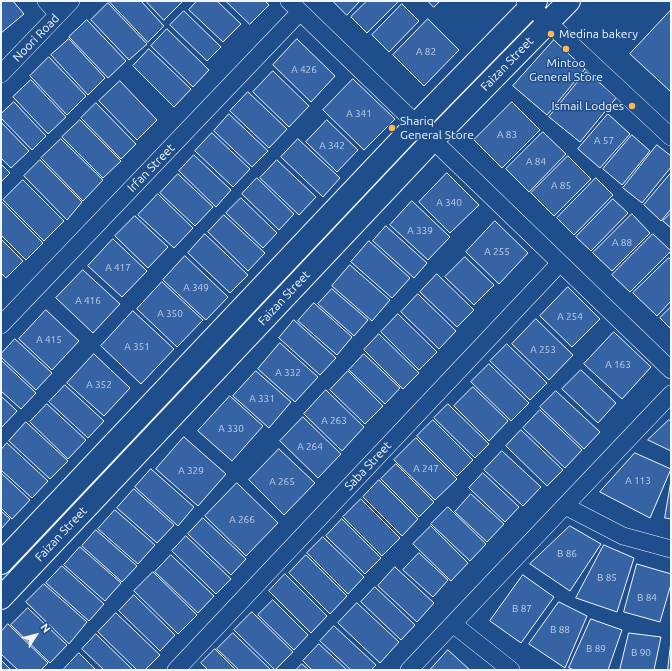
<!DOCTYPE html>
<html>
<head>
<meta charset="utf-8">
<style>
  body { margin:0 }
  #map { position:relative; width:672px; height:671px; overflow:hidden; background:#1f4e8c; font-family:Ubuntu,sans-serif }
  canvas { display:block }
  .frame { position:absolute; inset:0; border:2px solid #f2f6ff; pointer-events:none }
  .north { position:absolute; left:16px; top:615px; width:40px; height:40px; -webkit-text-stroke:3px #1f4e8c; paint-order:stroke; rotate:54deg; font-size:11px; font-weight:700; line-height:16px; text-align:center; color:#f2f6ff }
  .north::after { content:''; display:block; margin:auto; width:14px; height:18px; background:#f2f6ff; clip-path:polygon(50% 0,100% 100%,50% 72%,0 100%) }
</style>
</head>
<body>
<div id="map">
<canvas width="672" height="671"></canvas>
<div class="frame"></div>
<div class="north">N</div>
</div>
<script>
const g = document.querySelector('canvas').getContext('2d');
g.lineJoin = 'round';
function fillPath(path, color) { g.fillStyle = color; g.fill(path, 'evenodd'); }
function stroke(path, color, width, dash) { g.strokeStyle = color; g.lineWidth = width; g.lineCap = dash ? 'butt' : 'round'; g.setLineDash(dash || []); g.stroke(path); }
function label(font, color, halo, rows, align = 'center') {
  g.font = font + ' Ubuntu,sans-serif'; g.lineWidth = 3; g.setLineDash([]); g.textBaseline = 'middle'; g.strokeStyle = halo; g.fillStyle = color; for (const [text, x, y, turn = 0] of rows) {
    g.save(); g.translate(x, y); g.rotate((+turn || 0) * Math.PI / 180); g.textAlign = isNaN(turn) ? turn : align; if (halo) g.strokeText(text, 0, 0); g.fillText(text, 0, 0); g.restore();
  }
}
const building = new Path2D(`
  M 1,1 L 13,1 L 24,14 L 1,33 Z
  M 109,1 L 141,1 L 164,26 L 148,42 Z
  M 146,1 L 183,1 L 164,20 Z
  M 197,1 L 217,1 L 241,24 L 223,42 L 189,10 Z
  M 226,1 L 265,1 L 269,5 L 250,24 Z
  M 333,1 L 360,1 L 347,15 Z
  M 367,1 L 399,1 L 367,33 L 351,17 Z
  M 428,1 L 440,1 L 434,7 Z
  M 108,3 L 147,44 L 129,60 L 91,20 Z
  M 402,4 L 419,21 L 389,52 L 372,35 Z
  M 671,10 L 671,92 L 630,54 Z
  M 184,11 L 221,47 L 207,61 L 170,25 Z
  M 428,19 L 459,50 L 424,86 L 393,55 Z
  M 87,20 L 126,61 L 108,78 L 69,37 Z
  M 167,29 L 209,70 L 193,87 L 151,46 Z
  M 69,39 L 105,78 L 88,95 L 51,55 Z
  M 297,39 L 335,76 L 311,102 L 273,65 Z
  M 554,40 L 585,69 L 547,115 L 513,86 Z
  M 149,49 L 191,89 L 174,107 L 133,66 Z
  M 49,57 L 86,96 L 67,115 L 30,76 Z
  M 273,71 L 309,106 L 289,127 L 253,92 Z
  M 586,72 L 617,97 L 580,142 L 549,117 Z
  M 353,79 L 395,119 L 364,150 L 323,110 Z
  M 31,80 L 66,117 L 48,134 L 13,97 Z
  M 120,81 L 157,120 L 137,140 L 99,101 Z
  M 248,92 L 287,129 L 269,148 L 230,111 Z
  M 14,102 L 46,136 L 32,150 L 1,118 L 1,114 Z
  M 512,102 L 540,130 L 502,168 L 474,140 Z
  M 96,103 L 136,144 L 121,159 L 81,118 Z
  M 229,114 L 268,151 L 252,167 L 214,131 Z
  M 608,114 L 630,134 L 600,168 L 578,149 Z
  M 80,120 L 121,161 L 103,178 L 62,137 Z
  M 327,120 L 358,150 L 337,172 L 306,142 Z
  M 1,122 L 29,151 L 11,168 L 1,158 Z
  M 543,132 L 566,154 L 529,192 L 506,169 Z
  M 212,133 L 250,169 L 233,187 L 195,151 Z
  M 632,135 L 650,151 L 622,185 L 603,169 Z
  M 61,139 L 103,180 L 83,201 L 41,158 Z
  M 298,139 L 340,178 L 323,197 L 281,157 Z
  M 657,145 L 671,156 L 671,167 L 642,203 L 623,188 Z
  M 194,155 L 231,190 L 216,207 L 179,171 Z
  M 568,156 L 591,179 L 554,216 L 531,193 Z
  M 40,160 L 82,202 L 67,220 L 24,176 Z
  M 277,160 L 316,197 L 299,215 L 260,178 Z
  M 1,164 L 10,173 L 1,182 Z
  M 447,173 L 479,205 L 450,233 L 419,202 Z
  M 671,173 L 671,209 L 661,221 L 644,205 Z
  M 178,174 L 213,207 L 195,226 L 160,193 Z
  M 257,178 L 294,214 L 279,230 L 242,194 Z
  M 596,178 L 613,195 L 574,235 L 557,218 Z
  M 23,180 L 64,221 L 44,241 L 3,200 Z
  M 158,194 L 193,228 L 174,248 L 138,215 Z
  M 241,198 L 277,233 L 263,248 L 226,213 Z
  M 613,199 L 628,213 L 591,251 L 576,237 Z
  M 412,201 L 450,237 L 428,260 L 390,225 Z
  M 3,203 L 43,243 L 26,260 L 1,235 L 1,204 Z
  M 671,213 L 671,228 L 663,221 Z
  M 632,214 L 650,233 L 612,271 L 593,253 Z
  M 224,215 L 265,253 L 248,271 L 208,232 Z
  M 135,216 L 168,247 L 148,268 L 115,236 Z
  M 495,221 L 528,253 L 499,284 L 466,252 Z
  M 386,226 L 427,263 L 414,278 L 373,241 Z
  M 205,234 L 248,275 L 230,293 L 188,253 Z
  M 653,234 L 671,251 L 630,292 L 612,275 Z
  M 1,239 L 23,261 L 6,278 L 1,273 Z
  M 113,239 L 147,271 L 122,297 L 88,266 Z
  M 369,241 L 410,278 L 392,298 L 351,262 Z
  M 185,256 L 228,297 L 206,320 L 163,280 Z
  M 465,257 L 494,285 L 474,305 L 445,277 Z
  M 669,258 L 671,260 L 671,301 L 657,316 L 633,293 Z
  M 350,265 L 390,300 L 372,321 L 332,286 Z
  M 83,270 L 120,304 L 93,333 L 56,298 Z
  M 437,274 L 474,310 L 457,327 L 420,292 Z
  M 162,282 L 203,320 L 177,347 L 137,309 Z
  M 568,287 L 600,319 L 572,347 L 540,316 Z
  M 332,289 L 368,320 L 354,336 L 318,304 Z
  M 418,294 L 456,331 L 439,349 L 401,312 Z
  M 314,303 L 352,337 L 337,355 L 298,321 Z
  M 671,307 L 671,329 L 660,318 Z
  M 46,310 L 79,341 L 52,370 L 19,339 Z
  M 133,311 L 174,349 L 141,384 L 101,346 Z
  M 398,314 L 437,352 L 419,370 L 381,332 Z
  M 536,319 L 573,355 L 549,380 L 512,344 Z
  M 294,320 L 336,358 L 320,375 L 279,338 Z
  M 614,332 L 651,367 L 622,399 L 584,364 Z
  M 379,334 L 419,373 L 403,389 L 364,350 Z
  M 15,339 L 52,373 L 36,390 L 1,357 L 1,354 Z
  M 280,343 L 318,377 L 295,402 L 258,369 Z
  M 507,344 L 547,383 L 530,400 L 490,361 Z
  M 94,354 L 130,388 L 104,416 L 67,383 Z
  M 364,354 L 400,388 L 385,404 L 349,370 Z
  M 1,360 L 36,393 L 21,409 L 1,391 Z
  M 489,364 L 529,403 L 511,421 L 471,382 Z
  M 581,370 L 616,403 L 598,423 L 562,389 Z
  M 256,371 L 291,402 L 269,428 L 233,396 Z
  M 348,371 L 383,406 L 365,424 L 330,390 Z
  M 65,385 L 104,421 L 88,438 L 49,402 Z
  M 473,387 L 508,421 L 489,441 L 454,406 Z
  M 326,390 L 364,427 L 342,451 L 304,414 Z
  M 556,391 L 600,432 L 584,449 L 540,407 Z
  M 1,396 L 17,411 L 1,428 Z
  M 230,396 L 263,426 L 232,461 L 198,431 Z
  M 47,404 L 86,440 L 68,459 L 30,422 Z
  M 448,404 L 489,444 L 475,458 L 434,418 Z
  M 540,410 L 582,450 L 565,468 L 523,428 Z
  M 303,417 L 341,454 L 318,478 L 280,441 Z
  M 433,420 L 473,460 L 457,476 L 417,436 Z
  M 669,420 L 671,421 L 671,451 L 648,440 Z
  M 26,422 L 68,461 L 50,479 L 9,441 Z
  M 521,430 L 563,470 L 547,486 L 506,446 Z
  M 184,437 L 226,474 L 198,506 L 156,469 Z
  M 416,438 L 457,479 L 435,500 L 394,460 Z
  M 7,443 L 48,481 L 32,498 L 1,470 L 1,450 Z
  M 279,449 L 315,483 L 284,515 L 249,480 Z
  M 502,451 L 541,487 L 523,506 L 484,470 Z
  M 635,453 L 671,469 L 650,518 L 600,492 Z
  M 396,464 L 434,502 L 419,517 L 381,479 Z
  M 151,469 L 194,507 L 178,526 L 135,487 Z
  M 1,473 L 30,500 L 12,519 L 1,508 Z
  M 483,473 L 519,507 L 505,522 L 469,488 Z
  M 379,480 L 418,519 L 402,536 L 363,497 Z
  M 671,481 L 671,519 L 665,518 Z
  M 237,483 L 278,523 L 246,556 L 205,516 Z
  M 134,489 L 174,525 L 157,543 L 117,508 Z
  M 471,494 L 504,524 L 487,542 L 455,512 Z
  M 361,499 L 400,538 L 382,556 L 343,517 Z
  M 448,507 L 486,544 L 470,561 L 431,524 Z
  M 115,510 L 155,545 L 138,564 L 98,529 Z
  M 1,511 L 10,519 L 1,529 Z
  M 203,518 L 246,559 L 231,575 L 188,534 Z
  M 342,519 L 381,558 L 365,574 L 326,536 Z
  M 431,526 L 468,563 L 451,581 L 413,544 Z
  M 570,526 L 601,544 L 570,591 L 530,564 Z
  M 96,530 L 137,566 L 122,582 L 82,546 Z
  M 186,536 L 231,579 L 216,594 L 172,551 Z
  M 323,537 L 364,577 L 348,594 L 307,553 Z
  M 604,545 L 634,558 L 617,612 L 576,598 Z
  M 80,547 L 121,583 L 105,601 L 64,565 Z
  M 419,553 L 448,580 L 433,597 L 403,570 Z
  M 171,555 L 214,596 L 198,613 L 155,572 Z
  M 306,555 L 347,596 L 330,614 L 289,573 Z
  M 637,564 L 671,574 L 671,584 L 660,622 L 624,612 Z
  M 62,566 L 104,604 L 89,621 L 46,583 Z
  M 395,567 L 434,603 L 417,622 L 378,586 Z
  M 153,572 L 197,615 L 178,634 L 134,591 Z
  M 285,574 L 327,616 L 311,633 L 269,591 Z
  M 523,575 L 554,597 L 521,643 L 490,621 Z
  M 44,584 L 87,622 L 69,644 L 26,602 Z
  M 375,587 L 415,625 L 401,640 L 361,602 Z
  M 134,595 L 175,635 L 160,651 L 119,611 Z
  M 273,600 L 308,635 L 294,650 L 258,615 Z
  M 559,602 L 587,616 L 565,668 L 529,644 Z
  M 357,603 L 399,642 L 380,663 L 338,623 Z
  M 28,608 L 67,645 L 50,663 L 11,625 Z
  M 252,612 L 293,652 L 275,670 L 234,630 Z
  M 116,613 L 160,655 L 145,670 L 137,670 L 98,632 Z
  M 591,619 L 622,630 L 608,670 L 574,670 L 569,668 Z
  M 8,624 L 48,663 L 41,670 L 18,670 L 1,654 L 1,632 Z
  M 334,626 L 376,665 L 371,670 L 351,670 L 320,641 Z
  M 233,633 L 271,670 L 239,670 L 217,649 Z
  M 629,633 L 661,637 L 654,670 L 620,670 Z
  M 96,634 L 133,670 L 104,670 L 82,649 Z
  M 671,641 L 671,670 L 668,670 Z
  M 319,644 L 347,670 L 312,670 L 303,661 Z
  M 215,649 L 236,670 L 208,670 L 201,663 Z
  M 448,650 L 470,670 L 430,670 Z
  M 79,653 L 96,670 L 65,670 L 64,669 Z
  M 1,660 L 11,670 L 1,670 Z
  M 302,664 L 309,670 L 296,670 Z`);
fillPath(building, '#3563a3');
stroke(building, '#f2f6ff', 1);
const minor = new Path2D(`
  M 46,1 L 58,15
  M 289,1 L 671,370
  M 525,1 L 671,137
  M 1,74 L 71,1
  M 1,325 L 300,12
  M 565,506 L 623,536 L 671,549
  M 453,624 L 511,670
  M 176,670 L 560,263
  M 409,670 L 671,394`);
const tertiary = new Path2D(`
  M 1,563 L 416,124 L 536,1
  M 1,598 L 433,140 L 569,1`);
stroke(minor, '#f2f6ff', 18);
stroke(tertiary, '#f2f6ff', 24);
stroke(minor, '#1f4e8c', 17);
stroke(tertiary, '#1f4e8c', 22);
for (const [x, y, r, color] of [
  [551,34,4,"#ffb74d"],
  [566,49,4,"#ffb74d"],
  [632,106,4,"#ffb74d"],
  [392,128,4,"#ffb74d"]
]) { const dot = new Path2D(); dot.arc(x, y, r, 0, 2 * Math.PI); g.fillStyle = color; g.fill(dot); stroke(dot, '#1f4e8c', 1.5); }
label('10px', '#c3d1e8', null, [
  ["A 82",426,52],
  ["A 426",304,70],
  ["A 341",359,114],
  ["A 83",507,135],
  ["A 57",604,141],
  ["A 342",332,146],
  ["A 84",536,162],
  ["A 85",561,186],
  ["A 340",449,203],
  ["A 339",420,231],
  ["A 88",622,243],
  ["A 255",497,252],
  ["A 417",118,268],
  ["A 349",196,288],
  ["A 416",88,301],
  ["A 350",170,314],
  ["A 254",570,317],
  ["A 415",49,340],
  ["A 351",137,347],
  ["A 253",543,350],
  ["A 163",618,365],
  ["A 332",288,373],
  ["A 352",99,385],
  ["A 331",262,399],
  ["A 263",334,421],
  ["A 330",231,429],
  ["A 264",310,447],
  ["A 247",426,469],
  ["A 329",191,471],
  ["A 113",638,481],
  ["A 265",282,482],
  ["A 266",242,520],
  ["B 86",567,554],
  ["B 85",607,578],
  ["B 84",647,598],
  ["B 87",522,609],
  ["B 88",560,630],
  ["B 89",596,649],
  ["B 90",641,653]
]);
label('12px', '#f2f6ff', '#1f4e8c', [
  ["Medina bakery",559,34],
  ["Mintoo",566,63,"center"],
  ["General Store",566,77,"center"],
  ["Ismail Lodges",624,106,"right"],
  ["Shariq",400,121],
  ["General Store",400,135]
], 'left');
label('12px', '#f2f6ff', '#1f4e8c', [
  ["Noori Road",36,38,-46],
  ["Faizan Street",507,64,-46],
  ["Irfan Street",151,168,-46],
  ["Faizan Street",284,298,-47],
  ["Saba Street",368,466,-47],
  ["Faizan Street",61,534,-47]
]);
</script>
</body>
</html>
